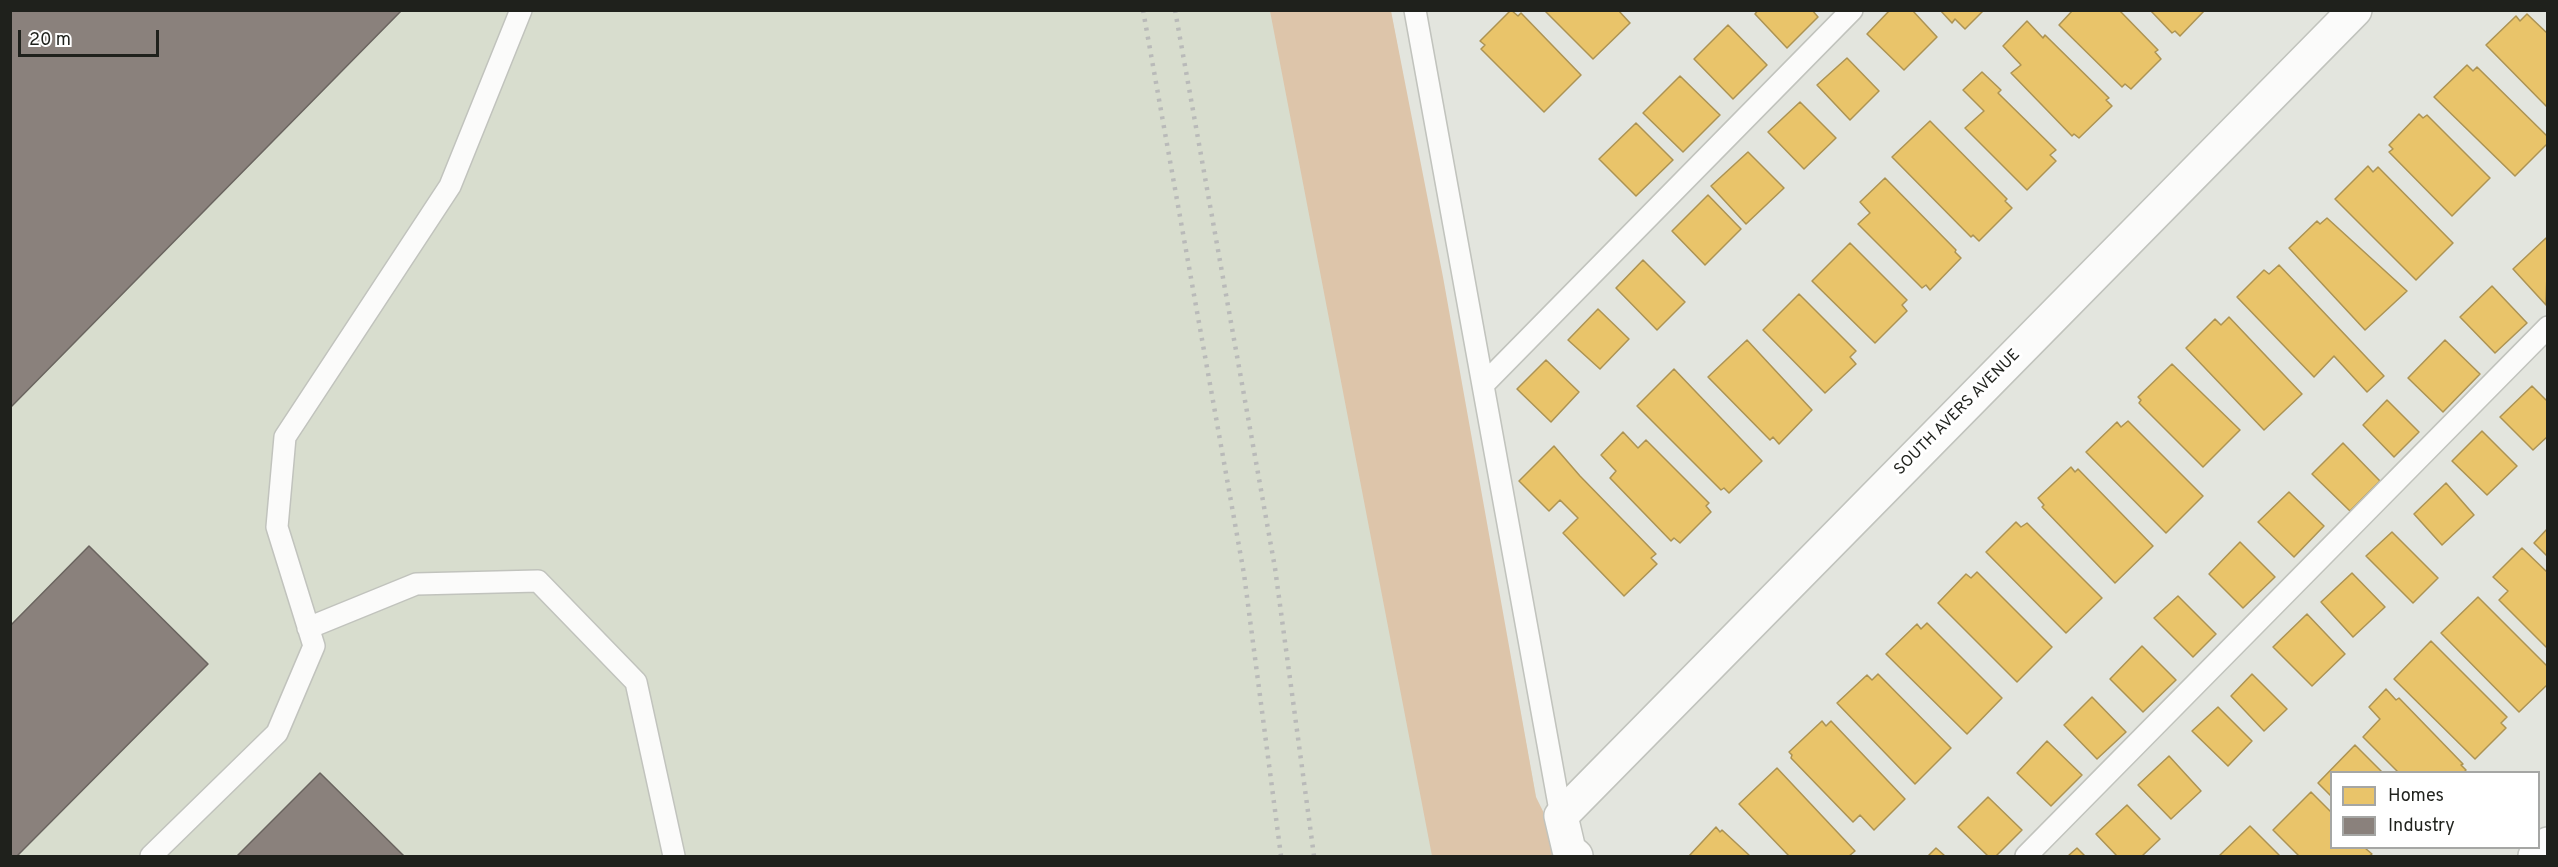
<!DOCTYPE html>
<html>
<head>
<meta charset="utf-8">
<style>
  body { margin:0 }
  #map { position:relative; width:2558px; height:867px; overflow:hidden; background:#e3e5de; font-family:Overpass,sans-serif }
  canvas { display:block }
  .frame { position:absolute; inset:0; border:12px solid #1f211c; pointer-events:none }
  .legend { position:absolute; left:2330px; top:771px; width:210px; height:78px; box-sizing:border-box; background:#fff; border:2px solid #a5a6a4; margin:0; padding:8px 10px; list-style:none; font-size:18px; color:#1f211c }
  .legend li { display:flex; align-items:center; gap:12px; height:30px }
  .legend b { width:30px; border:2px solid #a5a6a4 }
  .scale { position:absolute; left:18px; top:30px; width:141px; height:27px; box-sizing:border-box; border:3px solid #1f211c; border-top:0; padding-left:8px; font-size:18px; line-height:21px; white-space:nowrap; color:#1f211c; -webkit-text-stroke:4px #fff; paint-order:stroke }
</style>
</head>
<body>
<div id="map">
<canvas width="2558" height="867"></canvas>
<div class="frame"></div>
<ul class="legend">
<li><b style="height:16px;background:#e9c46a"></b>Homes</li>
<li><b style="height:16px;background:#8a817c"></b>Industry</li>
</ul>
<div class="scale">20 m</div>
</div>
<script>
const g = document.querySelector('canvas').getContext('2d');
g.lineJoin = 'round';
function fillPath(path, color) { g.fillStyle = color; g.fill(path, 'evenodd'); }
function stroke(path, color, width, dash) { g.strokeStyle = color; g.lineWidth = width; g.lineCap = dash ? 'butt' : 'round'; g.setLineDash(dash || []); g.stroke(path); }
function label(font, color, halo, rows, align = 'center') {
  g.font = font + ' Overpass,sans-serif'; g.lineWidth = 6; g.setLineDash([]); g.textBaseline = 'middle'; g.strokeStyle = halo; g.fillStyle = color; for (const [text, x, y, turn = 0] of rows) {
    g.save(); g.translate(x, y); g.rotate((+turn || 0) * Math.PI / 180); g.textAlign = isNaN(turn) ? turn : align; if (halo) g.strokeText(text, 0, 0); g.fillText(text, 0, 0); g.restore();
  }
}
fillPath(new Path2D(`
  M 10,11 L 1391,11 L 1547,856 L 11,856 Z`), '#d8ddce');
fillPath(new Path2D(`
  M 1270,11 L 1391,11 L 1443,277 L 1536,797 L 1565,856 L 1432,856 Z`), '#ddc5aa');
const homes = new Path2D(`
  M 1511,10 L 1518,16 L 1521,13 L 1581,75 L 1544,112 L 1481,49 L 1485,45 L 1480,41 Z
  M 1544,10 L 1618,10 L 1630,23 L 1593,59 Z
  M 1758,10 L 1812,10 L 1818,17 L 1787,48 L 1755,14 Z
  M 1890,10 L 1912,10 L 1937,37 L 1904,70 L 1867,34 Z
  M 1940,10 L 1984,10 L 1965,29 L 1955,19 L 1952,23 Z
  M 2073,10 L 2119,10 L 2158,50 L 2155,52 L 2161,59 L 2131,89 L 2125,84 L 2122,87 L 2059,25 Z
  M 2150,10 L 2205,10 L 2180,36 L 2175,31 L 2172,33 Z
  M 2527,14 L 2548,34 L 2548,108 L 2486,45 L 2516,16 L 2520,21 Z
  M 2027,21 L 2043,38 L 2045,35 L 2109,98 L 2106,100 L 2112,106 L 2079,138 L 2074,134 L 2072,136 L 2011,73 L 2021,65 L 2003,46 Z
  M 1728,25 L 1767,65 L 1733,99 L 1694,59 Z
  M 1847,58 L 1879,91 L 1850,120 L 1817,85 Z
  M 2467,65 L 2473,71 L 2477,67 L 2548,137 L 2548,143 L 2515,176 L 2434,97 Z
  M 1982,72 L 2001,90 L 1998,93 L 2056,150 L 2050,155 L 2056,161 L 2027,190 L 1965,128 L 1984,111 L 1963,90 Z
  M 1680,76 L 1720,115 L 1683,152 L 1643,113 Z
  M 1800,102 L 1836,138 L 1804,169 L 1768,132 Z
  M 2419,114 L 2423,118 L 2427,115 L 2490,178 L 2452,216 L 2389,152 L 2393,149 L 2389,145 Z
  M 1930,121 L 2007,199 L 2005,201 L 2012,208 L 1979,241 L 1973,235 L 1971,237 L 1892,157 Z
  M 1636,123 L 1673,160 L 1636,196 L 1599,159 Z
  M 1748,152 L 1784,188 L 1746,224 L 1711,186 Z
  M 2368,166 L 2373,172 L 2378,167 L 2453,243 L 2416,280 L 2335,199 Z
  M 1885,178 L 1956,250 L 1955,252 L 1961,258 L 1930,290 L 1926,285 L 1922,288 L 1858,224 L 1870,213 L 1860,202 Z
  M 1708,195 L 1741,229 L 1705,265 L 1672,231 Z
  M 2327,218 L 2407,291 L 2365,330 L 2289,248 L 2317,221 L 2320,224 Z
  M 2546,238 L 2548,240 L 2546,305 L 2513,269 Z
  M 1850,243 L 1907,300 L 1902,305 L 1907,311 L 1875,343 L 1812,281 Z
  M 1643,260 L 1685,302 L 1657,330 L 1616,288 Z
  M 2279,265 L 2384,376 L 2367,392 L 2334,356 L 2314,377 L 2237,297 L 2264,270 L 2269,274 Z
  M 2492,286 L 2527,323 L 2495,353 L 2460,317 Z
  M 1799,294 L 1856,351 L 1850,357 L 1856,364 L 1825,393 L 1763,330 Z
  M 1598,309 L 1629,339 L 1600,369 L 1568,340 Z
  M 2229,317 L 2302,394 L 2264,430 L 2186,348 L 2215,319 L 2221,325 Z
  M 1747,340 L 1812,410 L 1779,444 L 1773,437 L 1770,440 L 1708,377 Z
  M 2445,340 L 2480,374 L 2443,412 L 2408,378 Z
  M 1546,360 L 1579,392 L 1551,422 L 1517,389 Z
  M 2172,364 L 2240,430 L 2203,467 L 2139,403 L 2141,400 L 2138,397 Z
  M 1674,369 L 1762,461 L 1729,493 L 1724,488 L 1721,490 L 1637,406 Z
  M 2532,386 L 2548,402 L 2548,436 L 2533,450 L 2500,417 Z
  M 2387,400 L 2419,432 L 2394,457 L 2363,425 Z
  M 2128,421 L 2203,496 L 2166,533 L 2086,452 L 2117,422 L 2121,427 Z
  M 2482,431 L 2517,466 L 2487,495 L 2452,461 Z
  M 1623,432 L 1638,448 L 1646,440 L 1709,503 L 1706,506 L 1711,512 L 1680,543 L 1674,538 L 1671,541 L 1610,478 L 1616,471 L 1601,455 Z
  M 2343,443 L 2380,481 L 2350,511 L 2312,474 Z
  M 1554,446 L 1580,476 L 1656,554 L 1651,558 L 1657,564 L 1624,596 L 1563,533 L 1578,518 L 1560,500 L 1549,511 L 1519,481 Z
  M 2071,467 L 2075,472 L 2078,469 L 2153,546 L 2115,583 L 2042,507 L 2044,505 L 2038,498 Z
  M 2446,483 L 2474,515 L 2442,545 L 2414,514 Z
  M 2289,492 L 2324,526 L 2294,557 L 2258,522 Z
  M 2016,522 L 2021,527 L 2027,523 L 2102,598 L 2066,633 L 1986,552 Z
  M 2548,528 L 2548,557 L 2534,543 Z
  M 2392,532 L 2438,578 L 2413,603 L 2366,556 Z
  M 2240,542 L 2275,577 L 2243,608 L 2209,574 Z
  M 2522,548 L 2548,573 L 2548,649 L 2499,600 L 2508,591 L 2493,577 Z
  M 1977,572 L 2052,647 L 2017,682 L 1938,603 L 1966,574 L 1971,578 Z
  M 2352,573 L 2385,607 L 2353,637 L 2321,602 Z
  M 2178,596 L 2216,634 L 2193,657 L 2154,618 Z
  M 2478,597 L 2548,667 L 2548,684 L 2519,712 L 2441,633 Z
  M 2307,614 L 2345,654 L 2312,686 L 2273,647 Z
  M 1927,623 L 2002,698 L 1967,734 L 1886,654 L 1917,624 L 1921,629 Z
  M 2431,641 L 2507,717 L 2501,723 L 2506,728 L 2475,759 L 2394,679 Z
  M 2142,646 L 2176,680 L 2143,712 L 2110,679 Z
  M 1878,674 L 1951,748 L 1915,784 L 1837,703 L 1867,675 L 1872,680 Z
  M 2252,674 L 2287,709 L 2264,731 L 2231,696 Z
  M 2386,689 L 2396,700 L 2399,698 L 2463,764 L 2461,765 L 2466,770 L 2464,772 L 2398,772 L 2363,737 L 2380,719 L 2369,707 Z
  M 2092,697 L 2126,732 L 2097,759 L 2064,725 Z
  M 2218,707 L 2252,741 L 2228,766 L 2192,731 Z
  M 1822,721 L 1826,726 L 1831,721 L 1905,799 L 1874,830 L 1860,815 L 1853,822 L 1791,758 L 1792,755 L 1789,752 Z
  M 2047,741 L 2082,775 L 2051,806 L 2017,773 Z
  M 2355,745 L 2382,772 L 2332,772 L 2332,797 L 2318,783 Z
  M 2169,756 L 2201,791 L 2171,819 L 2138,785 Z
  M 1777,768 L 1855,851 L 1849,856 L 1789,856 L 1739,804 Z
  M 2311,792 L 2332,813 L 2332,848 L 2365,848 L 2372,854 L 2369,856 L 2299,856 L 2273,830 Z
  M 1988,797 L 2022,830 L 1996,856 L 1988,856 L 1958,827 Z
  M 2127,805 L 2160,839 L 2142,856 L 2117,856 L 2096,834 Z
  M 2250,826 L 2280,856 L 2219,856 Z
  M 1716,827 L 1720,832 L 1722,830 L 1750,856 L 1689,856 Z
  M 1936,848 L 1945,856 L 1928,856 Z
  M 2077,848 L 2085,856 L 2068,856 Z`);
fillPath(homes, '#e9c46a');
stroke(homes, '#ac9353', 1.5);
const industry = new Path2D(`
  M 10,10 L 402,10 L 10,408 Z
  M 89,546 L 208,664 L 17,856 L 10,856 L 10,626 Z
  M 320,773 L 404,856 L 237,856 Z`);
fillPath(industry, '#8a817c');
stroke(industry, '#6a645f', 1.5);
const service = new Path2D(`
  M 1415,10 L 1561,816
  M 1483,385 L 1852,10
  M 308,628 L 416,584 L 538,581 L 636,682 L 674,856
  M 151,856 L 277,733 L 314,646 L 277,527 L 285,437 L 450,186 L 521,10
  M 2026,856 L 2548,327`);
const minor = new Path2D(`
  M 1576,856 L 1569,850 L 1561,816 L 2355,10
  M 2535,856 L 2548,844`);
stroke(service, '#c1c3bd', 24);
stroke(minor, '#c1c3bd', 36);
stroke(service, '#fbfbfa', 21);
stroke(minor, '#fbfbfa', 33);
stroke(new Path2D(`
  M 1143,10 L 1244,574 L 1281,856
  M 1175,10 L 1275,568 L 1314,856`), '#b9bab9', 4.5, [3, 6]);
label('16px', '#1f211c', '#fff', [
  ["SOUTH AVERS AVENUE",1958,413,-45]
]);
</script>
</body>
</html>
